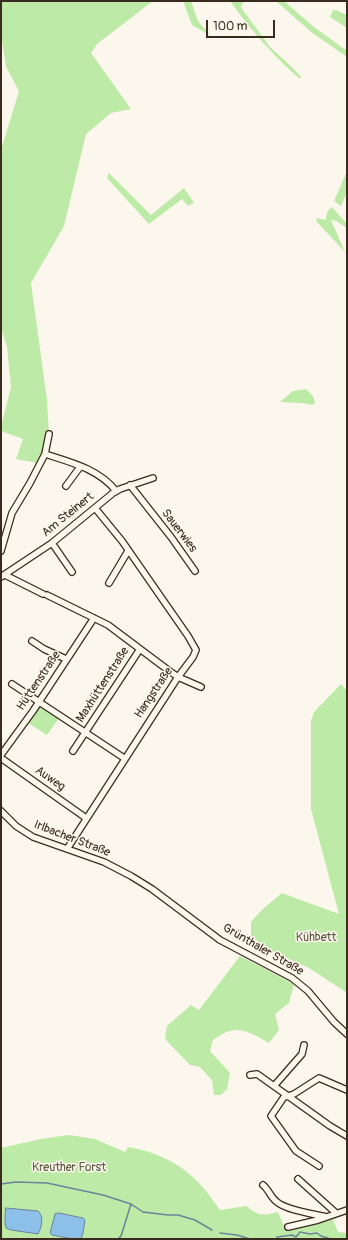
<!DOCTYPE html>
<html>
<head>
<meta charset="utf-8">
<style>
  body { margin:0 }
  #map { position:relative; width:348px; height:1240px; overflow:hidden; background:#fbf7ec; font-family:Pangolin,sans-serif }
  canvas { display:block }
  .frame { position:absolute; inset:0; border:2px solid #3b2a1e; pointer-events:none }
  .scale { position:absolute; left:206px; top:20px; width:69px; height:18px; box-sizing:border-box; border:2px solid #3b2a1e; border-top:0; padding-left:5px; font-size:12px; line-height:14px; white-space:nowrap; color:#3b2a1e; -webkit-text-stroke:3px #fbf7ec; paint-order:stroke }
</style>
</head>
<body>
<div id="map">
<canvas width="348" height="1240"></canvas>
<div class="frame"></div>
<div class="scale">100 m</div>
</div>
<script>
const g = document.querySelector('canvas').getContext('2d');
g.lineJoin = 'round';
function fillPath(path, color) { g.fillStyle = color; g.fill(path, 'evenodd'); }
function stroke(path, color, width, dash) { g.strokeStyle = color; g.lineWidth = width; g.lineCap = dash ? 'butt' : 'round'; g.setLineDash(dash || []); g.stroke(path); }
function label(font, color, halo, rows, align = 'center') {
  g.font = font + ' Pangolin,sans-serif'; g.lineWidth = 3; g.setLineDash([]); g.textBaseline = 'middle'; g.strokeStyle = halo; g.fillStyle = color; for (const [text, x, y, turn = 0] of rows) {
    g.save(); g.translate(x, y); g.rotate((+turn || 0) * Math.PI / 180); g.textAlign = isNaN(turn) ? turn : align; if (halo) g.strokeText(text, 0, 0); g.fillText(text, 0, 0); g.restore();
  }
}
fillPath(new Path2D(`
  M 1,1 L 153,1 L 97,44 L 91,53 L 131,109 L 111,113 L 86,134 L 64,226 L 31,283 L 47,400 L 49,434 L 45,454 L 38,463 L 16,459 L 23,439 L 1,431 L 1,427 L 11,387 L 7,347 L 1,328 L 1,150 L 19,91 L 6,67 L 1,34 Z
  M 183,1 L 191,1 L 198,21 L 211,36 L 192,25 Z
  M 230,1 L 245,1 L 242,4 L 241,7 L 245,13 L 270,47 L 293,68 L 301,77 L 300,79 C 273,56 251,30 230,1 Z
  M 276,1 L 284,1 L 314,27 L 347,51 L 347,57 L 311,32 Z
  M 333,10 L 336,10 L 347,15 L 347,28 L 330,17 Z
  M 347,171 L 347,192 L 341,206 L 334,201 Z
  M 109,173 L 151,215 L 184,188 L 194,203 L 188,206 L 182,199 L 149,224 L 107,178 Z
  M 332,207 L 347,224 L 347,228 L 336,221 L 331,220 L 345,252 L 316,221 L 317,218 L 326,220 C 326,215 327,210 332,207 Z
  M 306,389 L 313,396 L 315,402 L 313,405 L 301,403 L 280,402 L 293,391 Z
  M 341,684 L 347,691 L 347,993 L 309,968 L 262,947 L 258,941 L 251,936 L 251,922 L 264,908 L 282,893 L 339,914 L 311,809 L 311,721 L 314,712 Z
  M 40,707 L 43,707 L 59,718 L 47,735 L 28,723 Z
  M 240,956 L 294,984 L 289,1003 L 275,1014 L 279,1030 L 269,1043 C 246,1030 236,1023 213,1040 L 210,1051 L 230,1073 L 227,1089 L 221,1095 L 214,1095 L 212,1080 L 200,1067 L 190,1065 L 165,1039 L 167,1026 L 191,1005 L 199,1010 Z
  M 69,1135 L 95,1139 L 125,1152 L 128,1147 C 155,1152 177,1161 197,1181 C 205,1189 213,1200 220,1210 L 247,1206 C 258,1217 265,1215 278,1212 L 285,1229 L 318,1222 L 332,1217 L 338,1232 L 347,1233 L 347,1239 L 224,1239 L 217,1238 L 216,1239 L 1,1239 L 1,1148 L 41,1139 Z`), '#bdeaa7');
const water = new Path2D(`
  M 6,1208 L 38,1211 C 44,1217 42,1227 38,1234 L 11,1230 L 6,1228 L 5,1224 L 5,1217 Z
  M 59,1213 L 83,1218 L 85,1220 L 83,1233 L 81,1239 L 73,1239 L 52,1235 L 50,1233 L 55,1214 Z`);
fillPath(water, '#8cc0e9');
stroke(water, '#6c8498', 1);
stroke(new Path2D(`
  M 1,1184 L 16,1182 L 47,1183 L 103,1195 L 131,1204
  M 220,1233 L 237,1235 L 250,1239
  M 4,1239 L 10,1239
  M 118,1239 L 121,1236 L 131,1204 L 143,1212 L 168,1215 L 178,1215 L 195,1220 L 212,1230
  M 276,1239 L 277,1237 L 292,1235 L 296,1237 L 300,1232 L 310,1234 L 317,1233 L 321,1236 L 331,1239`), '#6c8498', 1.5);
const minor = new Path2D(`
  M 45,454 C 70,462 99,469 116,491
  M 130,485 L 171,537 L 195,571
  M 66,486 L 80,467
  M 52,543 L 72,572
  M 1,551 L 12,513 L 30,483 L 45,454 L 49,434
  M 5,575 L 43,594
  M 1,577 L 52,543 L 113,493 L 120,489 L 153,478
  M 109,583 L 128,551
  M 47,595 L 108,625 L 168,670 L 178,677 L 201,687
  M 32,641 L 44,649 L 66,659
  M 12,684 L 124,758
  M 73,751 L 140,649
  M 1,755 L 33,711 L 94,618
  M 1,758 L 86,818
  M 1,811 L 16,826 L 33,837 L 104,862 L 131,876 L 152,889 L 220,940 L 292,978 L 308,991 L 334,1022 L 347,1034
  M 67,849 L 178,677 L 193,657 L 196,650 L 188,636 L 122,541 L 95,508
  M 250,1075 L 257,1074 L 288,1096 L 284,1097 L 271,1116 L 296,1151 L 319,1166
  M 274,1086 L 302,1054 L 304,1045
  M 347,1090 L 319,1078 L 294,1094 L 288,1096 L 330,1126 L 347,1136
  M 298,1179 L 336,1213
  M 263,1185 C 269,1190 271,1198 277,1202 C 286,1210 314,1214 326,1217
  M 288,1227 L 318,1220 L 347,1210`);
stroke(minor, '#3b2a1e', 8);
stroke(minor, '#fbf7ec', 5.5);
label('12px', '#3b2a1e', '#fbf7ec', [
  ["Am Steinert",68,515,-39],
  ["Sauerwies",179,531,53],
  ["Hüttenstraße",39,681,-56],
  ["Maxhüttenstraße",103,685,-57],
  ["Hangstraße",154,693,-56],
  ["Auweg",50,779,35],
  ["Irlbacher Straße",72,839,21],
  ["Grünthaler Straße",263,950,30]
]);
label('12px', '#5c5a40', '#fbf7ec', [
  ["Kühbett",316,938],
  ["Kreuther Forst",69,1168]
]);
</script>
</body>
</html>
